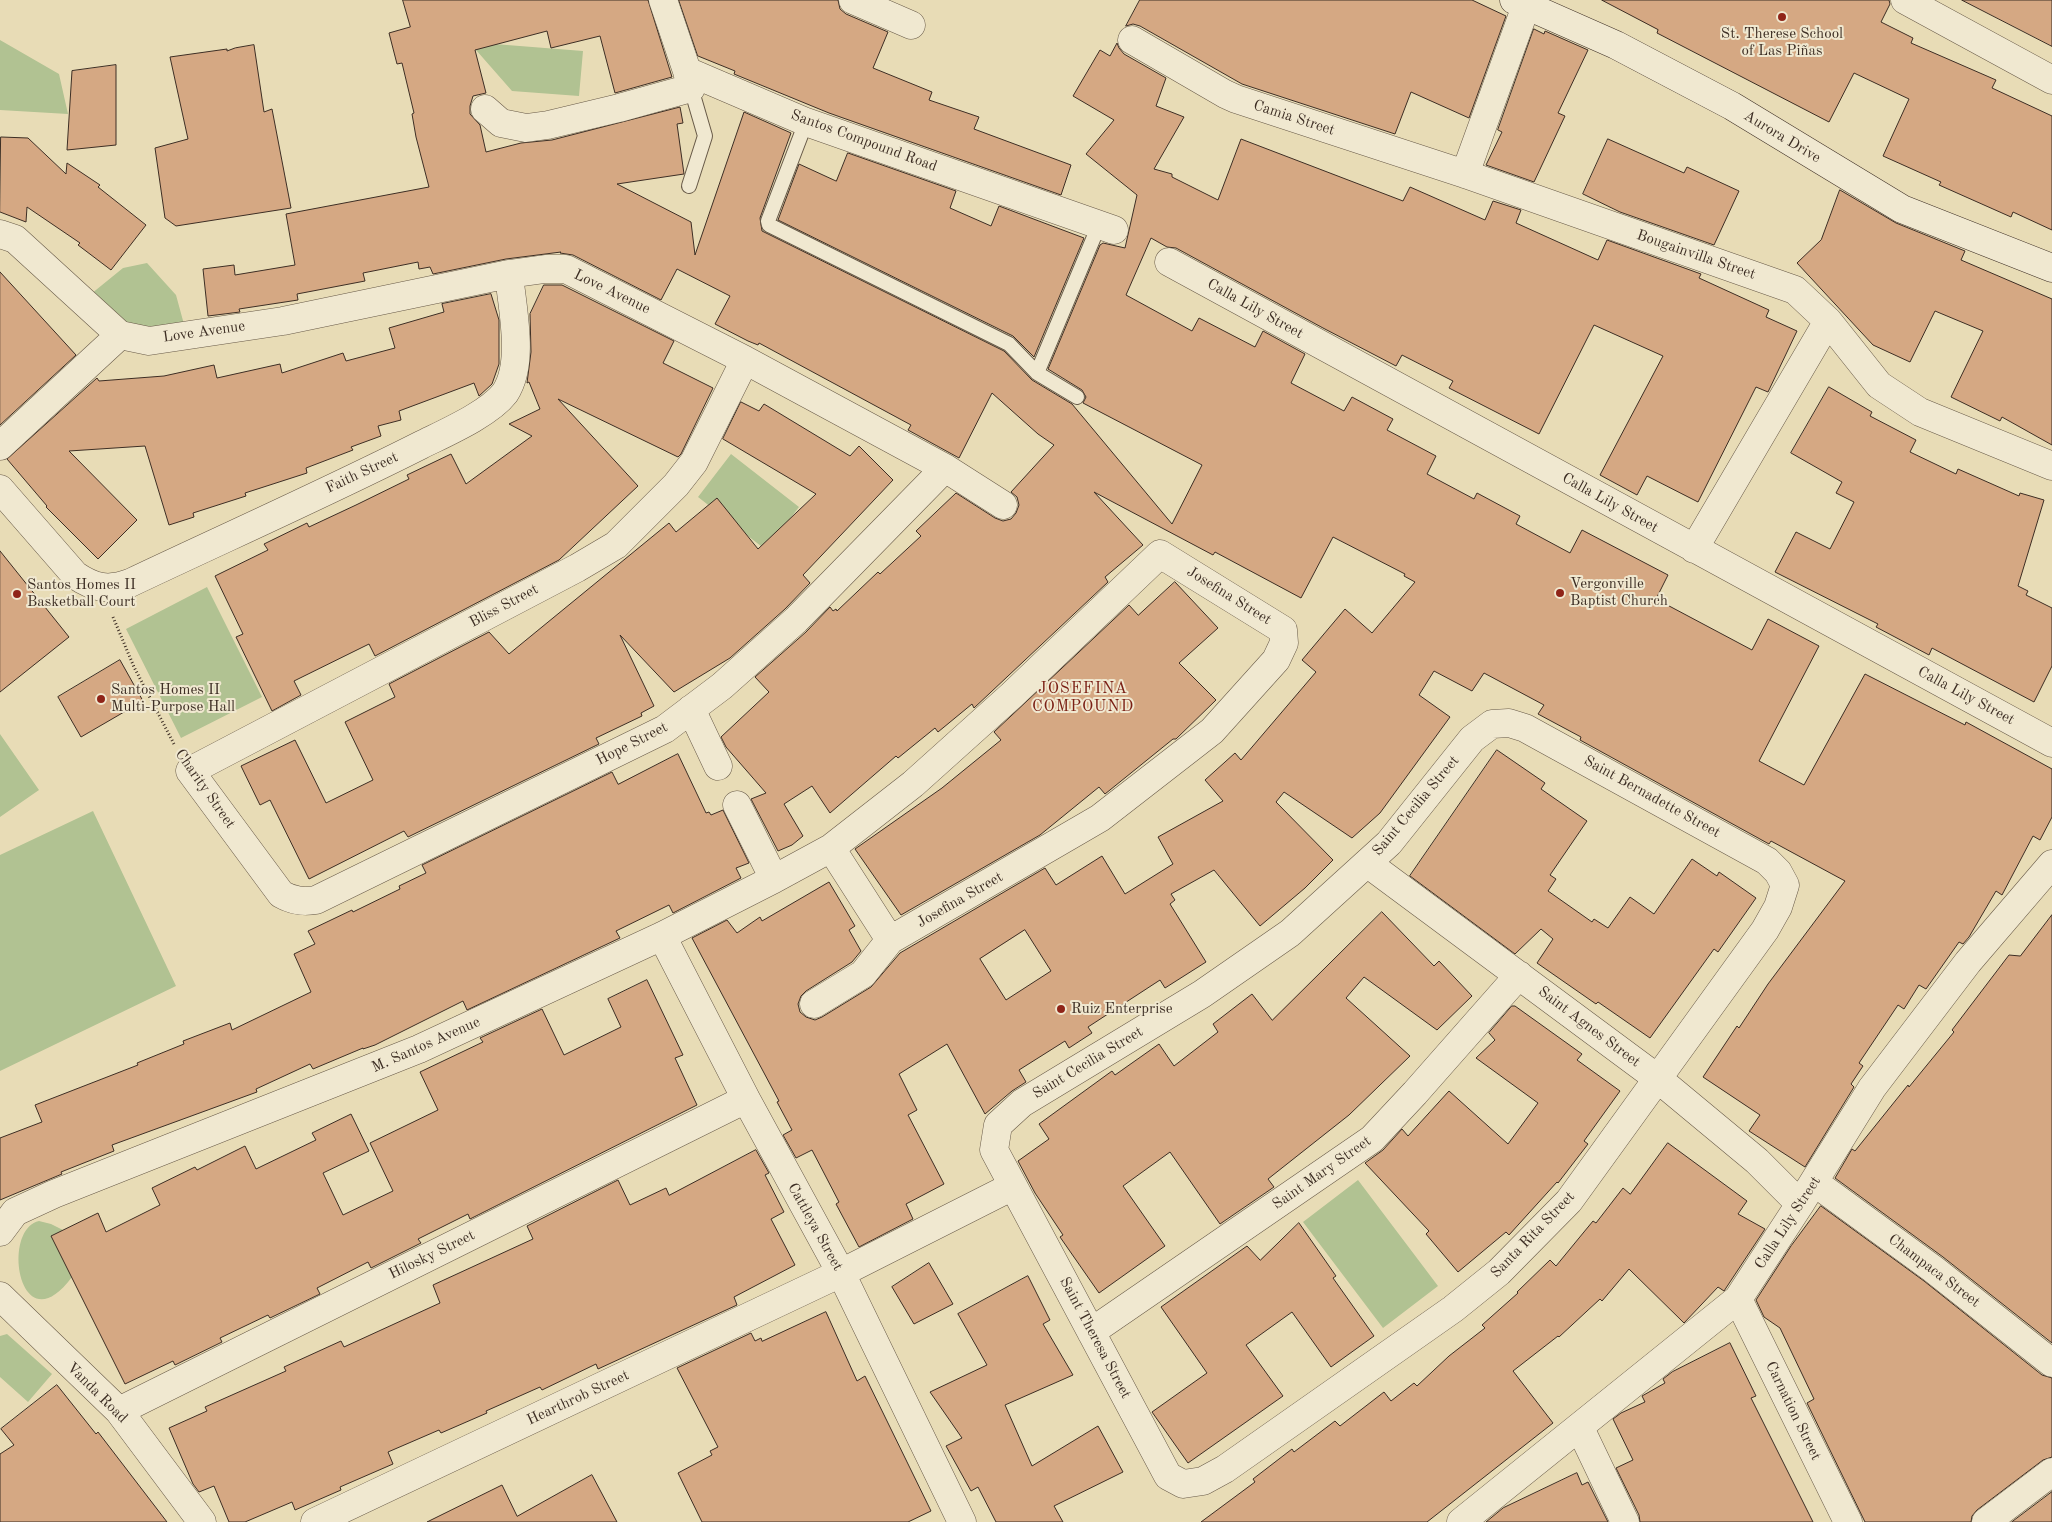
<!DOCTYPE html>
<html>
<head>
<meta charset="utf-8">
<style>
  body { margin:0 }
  canvas { display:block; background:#e8dcb6 }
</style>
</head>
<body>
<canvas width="2052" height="1522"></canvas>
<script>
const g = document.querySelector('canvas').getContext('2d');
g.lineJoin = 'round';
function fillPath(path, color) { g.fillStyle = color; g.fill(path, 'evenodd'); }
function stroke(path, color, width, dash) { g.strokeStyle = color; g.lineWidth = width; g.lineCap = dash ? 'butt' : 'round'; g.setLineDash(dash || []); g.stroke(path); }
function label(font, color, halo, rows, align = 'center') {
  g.font = font + ' "Old Standard TT",serif'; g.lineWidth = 4; g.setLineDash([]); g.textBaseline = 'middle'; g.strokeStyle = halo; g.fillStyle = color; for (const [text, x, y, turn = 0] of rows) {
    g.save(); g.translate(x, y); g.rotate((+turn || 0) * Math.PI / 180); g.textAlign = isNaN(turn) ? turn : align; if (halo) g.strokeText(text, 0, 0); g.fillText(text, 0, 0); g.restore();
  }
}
fillPath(new Path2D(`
  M 0,40 L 59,74 L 68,114 L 0,110 Z
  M 469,42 L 583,51 L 579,96 L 512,91 Z
  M 147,263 L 176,295 L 185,328 L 141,335 L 91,294 L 123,268 Z
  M 731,454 L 799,507 L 766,550 L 698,497 Z
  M 207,587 L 262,697 L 181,738 L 126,629 Z
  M 0,734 L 39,790 L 0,817 Z
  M 93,811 L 176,986 L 0,1071 L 0,855 Z
  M 1358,1180 L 1438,1286 L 1383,1328 L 1303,1222 Z
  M 39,1221 L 51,1224 L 63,1230 L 72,1277 C 20,1347 0,1230 39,1221 Z
  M 7,1334 L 52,1374 L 28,1402 L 0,1377 L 0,1336 Z`), '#b1c292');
const building = new Path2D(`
  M 403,0 L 648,0 L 672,77 L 615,93 L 600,36 L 551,48 L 547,31 L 475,50 L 486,93 L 473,96 L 470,106 L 470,114 L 480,125 L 486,152 L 521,143 L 552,140 L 680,107 L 683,123 L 677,124 L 684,174 L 617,184 L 691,222 L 695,255 L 744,112 L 791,133 L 760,218 L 762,231 L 1004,351 L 1032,380 L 1072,404 L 1172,524 L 1202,465 L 1083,403 L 1086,397 L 1082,390 L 1048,369 L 1100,245 L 1103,243 L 1125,248 L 1137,195 L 1086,154 L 1114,120 L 1073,96 L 1100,50 L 1110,56 L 1117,43 L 1119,48 L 1124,54 L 1166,78 L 1156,106 L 1184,117 L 1154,169 L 1172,174 L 1172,177 L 1218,200 L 1241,139 L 1403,201 L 1410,187 L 1485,220 L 1493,201 L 1521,210 L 1516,223 L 1598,260 L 1607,240 L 1701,274 L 1699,278 L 1769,310 L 1766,317 L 1797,331 L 1768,392 L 1756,387 L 1698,502 L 1647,476 L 1637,495 L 1600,475 L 1663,356 L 1594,325 L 1539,434 L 1449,388 L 1453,381 L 1402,355 L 1396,366 L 1323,328 L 1176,248 L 1167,247 L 1151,238 L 1126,295 L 1192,331 L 1199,318 L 1255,347 L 1263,331 L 1305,354 L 1291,383 L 1344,411 L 1352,397 L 1393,419 L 1387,430 L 1436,456 L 1427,474 L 1474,499 L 1477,493 L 1520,516 L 1516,524 L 1570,553 L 1582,530 L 1668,575 L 1656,599 L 1752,650 L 1768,619 L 1819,646 L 1759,761 L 1804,785 L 1865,674 L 1965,725 L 1966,722 L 2052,769 L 2052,817 L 2040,840 L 2033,836 L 2002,895 L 1996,891 L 1969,937 L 1963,944 L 1959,942 L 1926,989 L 1919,985 L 1904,1009 L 1898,1005 L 1859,1063 L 1863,1066 L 1851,1084 L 1854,1087 L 1805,1167 L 1749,1131 L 1760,1115 L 1703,1077 L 1737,1026 L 1739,1028 L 1768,984 L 1845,881 L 1771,841 L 1769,844 L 1580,740 L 1581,737 L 1538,714 L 1544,705 L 1484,673 L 1472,691 L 1434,671 L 1419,695 L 1450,717 L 1380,813 L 1352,838 L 1284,792 L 1276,802 L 1333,860 L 1305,888 L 1260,926 L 1214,870 L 1171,894 L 1175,900 L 1170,904 L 1206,962 L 1165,988 L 1160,980 L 1088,1027 L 1092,1033 L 1069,1048 L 1065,1041 L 1019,1070 L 1026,1082 L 1012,1091 L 985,1114 L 947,1044 L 899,1074 L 917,1110 L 908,1115 L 944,1184 L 906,1204 L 913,1219 L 859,1247 L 836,1204 L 839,1202 L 812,1150 L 796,1158 L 783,1135 L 792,1130 L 777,1102 L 779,1101 L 692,938 L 727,920 L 737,933 L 760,917 L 762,921 L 829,882 L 855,926 L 849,930 L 861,951 L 852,962 L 806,991 L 801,996 L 798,1004 L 800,1012 L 806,1017 L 815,1020 L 822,1017 L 871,987 L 900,953 L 1045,868 L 1056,885 L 1102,856 L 1125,894 L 1173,864 L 1158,837 L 1223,801 L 1205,780 L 1235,753 L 1241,760 L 1316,672 L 1302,660 L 1345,609 L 1372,633 L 1415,582 L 1404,576 L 1405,574 L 1333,537 L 1301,598 L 1215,552 L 1213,555 L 1094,492 L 1143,545 L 1105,577 L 1108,582 L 974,708 L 972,704 L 938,732 L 935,728 L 898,758 L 896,756 L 830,813 L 812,786 L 784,804 L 803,836 L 792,845 L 778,851 L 751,799 L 766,793 L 726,747 L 721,737 L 769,692 L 755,677 L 806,632 L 830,607 L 833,611 L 836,609 L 837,611 L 878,572 L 880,574 L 921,536 L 916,531 L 956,493 L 995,518 L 1003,521 L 1011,519 L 1016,513 L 1019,505 L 1017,497 L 1011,492 L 1054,445 L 1038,434 L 992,393 L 959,458 L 908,430 L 911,425 L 759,343 L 758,345 L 748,341 L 715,324 L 730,296 L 677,269 L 661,300 L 573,255 L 560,253 L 561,252 L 506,259 L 433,274 L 430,267 L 419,269 L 418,262 L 363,273 L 365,281 L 297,294 L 298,300 L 239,309 L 240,312 L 208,316 L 203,269 L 234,265 L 235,275 L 295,265 L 286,214 L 429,187 L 416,137 L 412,114 L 414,113 L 402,63 L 397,64 L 389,33 L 410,27 ZM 1025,930 L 1051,971 L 1006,1000 L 980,959 Z
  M 679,0 L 838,0 L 840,9 L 846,14 L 888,32 L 873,68 L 932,92 L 929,100 L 979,117 L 974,129 L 1071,165 L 1061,195 L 829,113 L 734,74 L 735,71 L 698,56 Z
  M 1140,0 L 1472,0 L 1506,16 L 1469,118 L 1411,92 L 1395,134 L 1242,84 L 1140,26 L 1133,24 L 1126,26 Z
  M 1602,0 L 1889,0 L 1890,4 L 1881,22 L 1913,38 L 1911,43 L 1996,80 L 1992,88 L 2052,116 L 2052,230 L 2013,212 L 2011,217 L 1939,185 L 1941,182 L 1883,156 L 1909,99 L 1854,73 L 1829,122 L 1657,33 L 1658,30 Z
  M 1962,0 L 2052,0 L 2052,46 Z
  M 1534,29 L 1544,34 L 1545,31 L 1588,50 L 1558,113 L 1565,116 L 1534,182 L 1486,165 L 1502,132 L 1498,130 Z
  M 254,45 L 264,112 L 272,109 L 291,208 L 176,226 L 165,218 L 155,148 L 188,139 L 170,57 L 227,49 L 227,51 L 235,48 Z
  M 116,65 L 116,145 L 67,150 L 72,71 Z
  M 1,137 L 28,138 L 66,174 L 67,163 L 100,185 L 98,187 L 146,225 L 111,270 L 78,245 L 80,243 L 27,207 L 26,222 L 0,212 Z
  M 1608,139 L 1684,173 L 1687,167 L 1739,191 L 1714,245 L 1620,212 L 1583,194 Z
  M 848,153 L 956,191 L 950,208 L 991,226 L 999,206 L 1084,238 L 1034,357 L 1013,336 L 778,220 L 799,164 L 836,181 Z
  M 1840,190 L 1896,223 L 1965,251 L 1961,260 L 2052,299 L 2052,445 L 2002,417 L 2000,421 L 1951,397 L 1983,331 L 1935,311 L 1910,362 L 1873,345 L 1797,263 L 1821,240 Z
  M 0,272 L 76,355 L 0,425 Z
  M 544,285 L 562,285 L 674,341 L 663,363 L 713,388 L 681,454 L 678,457 L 558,399 L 638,486 L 559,560 L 375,656 L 369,644 L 294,681 L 301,695 L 272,711 L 236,637 L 243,634 L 215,576 L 268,550 L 264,544 L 307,523 L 309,527 L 356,505 L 409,479 L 407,475 L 451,454 L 466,484 L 532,436 L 509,424 L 540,409 L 529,382 L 527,383 L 531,352 L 530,314 Z
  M 491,294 L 499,320 L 499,364 L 492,384 L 479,396 L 474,383 L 399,411 L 401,420 L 378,426 L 381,436 L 351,447 L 353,450 L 306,468 L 307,473 L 245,493 L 246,496 L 193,513 L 194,517 L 169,525 L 145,446 L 69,451 L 137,520 L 98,559 L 46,507 L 47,506 L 7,459 L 97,378 L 99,381 L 164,376 L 214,365 L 217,378 L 280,364 L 282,373 L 343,353 L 346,361 L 395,348 L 389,328 L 444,312 L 442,304 Z
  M 1829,387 L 1872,412 L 1870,416 L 1916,440 L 1910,452 L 1956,474 L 1958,469 L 2019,496 L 2020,493 L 2044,500 L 2018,586 L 2028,591 L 2026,595 L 2052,608 L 2052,666 L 2034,702 L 1932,648 L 1929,655 L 1876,627 L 1878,624 L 1775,572 L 1796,532 L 1830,549 L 1854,502 L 1836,493 L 1842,482 L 1791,453 Z
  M 741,402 L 759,411 L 764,404 L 850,456 L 859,446 L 893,480 L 803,575 L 810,583 L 785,609 L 730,658 L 674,692 L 620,635 L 654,706 L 641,713 L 642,716 L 596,738 L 599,744 L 408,837 L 404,831 L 309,879 L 270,800 L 260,805 L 241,766 L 295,740 L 326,803 L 373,780 L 345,722 L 395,697 L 389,684 L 489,632 L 509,654 L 669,523 L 676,532 L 717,498 L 758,549 L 816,494 L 723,439 Z
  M 0,551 L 69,637 L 0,692 Z
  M 1175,582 L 1218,628 L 1179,663 L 1216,700 L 1176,739 L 1173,739 L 1105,794 L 1099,787 L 1040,835 L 901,915 L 855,849 L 942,788 L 1001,740 L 994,732 L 1129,605 L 1138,615 Z
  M 120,660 L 143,701 L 81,737 L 58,697 Z
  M 1497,750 L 1545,783 L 1541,789 L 1587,821 L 1550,875 L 1556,879 L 1548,891 L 1592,922 L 1594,919 L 1608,928 L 1630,897 L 1654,914 L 1692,859 L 1717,876 L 1719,872 L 1756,898 L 1718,952 L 1714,949 L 1650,1038 L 1598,1002 L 1596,1004 L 1537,963 L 1553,939 L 1541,929 L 1515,954 L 1410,876 Z
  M 678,754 L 706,813 L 709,812 L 711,815 L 723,810 L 749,863 L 736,868 L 741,878 L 673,913 L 669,905 L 616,931 L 620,938 L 467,1010 L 463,1001 L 375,1045 L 363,1049 L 363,1048 L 313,1069 L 310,1064 L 256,1089 L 257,1092 L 112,1145 L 114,1151 L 61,1172 L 62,1174 L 0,1200 L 0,1138 L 42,1122 L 35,1105 L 138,1065 L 137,1063 L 184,1044 L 183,1041 L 230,1023 L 232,1030 L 311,992 L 294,954 L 315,944 L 308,931 L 352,910 L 353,912 L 400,889 L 399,886 L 426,873 L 422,865 L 612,772 L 618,784 Z
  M 1382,912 L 1434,966 L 1439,961 L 1472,996 L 1437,1030 L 1364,977 L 1346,998 L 1410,1056 L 1349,1115 L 1268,1179 L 1274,1187 L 1220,1224 L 1170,1152 L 1123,1186 L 1165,1246 L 1099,1293 L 1060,1237 L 1063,1235 L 1035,1193 L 1018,1161 L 1049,1139 L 1039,1124 L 1112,1071 L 1115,1075 L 1159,1044 L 1174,1066 L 1218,1032 L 1213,1024 L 1252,994 L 1272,1020 Z
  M 2052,915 L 2052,1343 L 1943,1257 L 1835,1178 L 1852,1149 L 1855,1151 L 1908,1085 L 1909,1087 L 1954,1032 L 1952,1030 L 2009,955 L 2020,956 Z
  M 647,980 L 683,1055 L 675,1058 L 697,1105 L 470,1219 L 468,1214 L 418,1239 L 421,1243 L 371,1268 L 368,1262 L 317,1288 L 320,1294 L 270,1318 L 268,1315 L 220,1338 L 222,1342 L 175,1365 L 173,1361 L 125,1384 L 51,1236 L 98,1213 L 106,1232 L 160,1205 L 152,1188 L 195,1167 L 197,1170 L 245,1146 L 256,1169 L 316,1140 L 312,1133 L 351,1114 L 369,1151 L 323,1173 L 343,1215 L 393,1191 L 370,1143 L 438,1110 L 420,1072 L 483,1042 L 480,1038 L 542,1009 L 564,1055 L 621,1027 L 608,999 Z
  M 1512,1006 L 1515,1006 L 1582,1054 L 1577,1060 L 1620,1091 L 1584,1141 L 1588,1144 L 1558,1183 L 1557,1182 L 1509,1235 L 1506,1232 L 1458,1272 L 1426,1234 L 1429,1231 L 1365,1163 L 1383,1150 L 1402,1129 L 1408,1136 L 1449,1091 L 1508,1144 L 1538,1103 L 1476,1058 L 1495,1040 L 1489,1033 Z
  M 1668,1143 L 1747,1201 L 1738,1214 L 1765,1229 L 1726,1288 L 1724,1291 L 1718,1287 L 1684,1323 L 1629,1269 L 1602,1301 L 1600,1299 L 1559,1337 L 1558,1336 L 1513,1371 L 1553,1423 L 1427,1522 L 1201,1522 L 1255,1482 L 1253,1479 L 1292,1449 L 1294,1452 L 1335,1421 L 1340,1426 L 1384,1392 L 1391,1401 L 1414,1383 L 1417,1386 L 1449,1356 L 1485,1328 L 1482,1325 L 1518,1293 L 1517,1292 L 1550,1260 L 1556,1266 L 1593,1221 L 1596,1223 L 1623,1188 L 1630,1194 Z
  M 756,1150 L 769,1173 L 765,1175 L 784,1212 L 771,1219 L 795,1265 L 734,1297 L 737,1305 L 598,1369 L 596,1364 L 542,1390 L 540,1387 L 486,1411 L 487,1413 L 441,1433 L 439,1430 L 388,1452 L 393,1464 L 340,1487 L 341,1490 L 295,1510 L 292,1502 L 245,1522 L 229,1522 L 214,1486 L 199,1492 L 193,1484 L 169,1428 L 207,1411 L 205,1407 L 286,1371 L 284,1367 L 341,1341 L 344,1347 L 440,1303 L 433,1285 L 533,1239 L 527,1226 L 618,1180 L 630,1205 L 666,1188 L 669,1195 Z
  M 1821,1206 L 1924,1281 L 2042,1375 L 2052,1378 L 2052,1457 L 2043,1460 L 1977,1510 L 1972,1516 L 1971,1522 L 1865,1522 L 1807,1403 L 1814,1399 L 1780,1328 L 1764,1317 L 1756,1300 L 1791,1246 Z
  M 1299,1223 L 1336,1276 L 1333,1278 L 1374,1336 L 1331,1367 L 1292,1312 L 1246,1345 L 1283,1396 L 1188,1463 L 1152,1412 L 1207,1373 L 1161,1307 L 1247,1246 L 1260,1260 Z
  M 929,1263 L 953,1304 L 914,1324 L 892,1287 Z
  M 1028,1276 L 1050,1320 L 1043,1324 L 1073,1375 L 1005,1405 L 1032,1466 L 1098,1426 L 1123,1472 L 1054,1506 L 1063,1522 L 996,1522 L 978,1487 L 971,1491 L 946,1446 L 962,1438 L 930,1392 L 987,1365 L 958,1314 Z
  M 826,1312 L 857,1381 L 865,1376 L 931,1511 L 908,1522 L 702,1522 L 678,1473 L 712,1455 L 710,1451 L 718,1447 L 677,1368 L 751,1333 L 755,1341 L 761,1338 L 762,1341 Z
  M 1730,1343 L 1756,1396 L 1751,1398 L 1813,1522 L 1640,1522 L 1639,1515 L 1616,1468 L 1633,1460 L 1613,1419 L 1621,1413 L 1645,1402 L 1642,1396 L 1665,1383 L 1663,1379 L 1672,1372 Z
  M 57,1385 L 96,1434 L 98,1432 L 167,1522 L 0,1522 L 0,1454 L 14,1445 L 1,1429 Z
  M 1577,1473 L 1582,1485 L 1588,1482 L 1608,1522 L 1486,1522 L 1503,1508 Z
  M 592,1475 L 617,1522 L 427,1522 L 502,1485 L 517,1516 Z
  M 2052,1492 L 2052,1522 L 2012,1522 Z`);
fillPath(building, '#d5a883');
stroke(building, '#3d2e24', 1);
const lane = new Path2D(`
  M 806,122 L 768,221 L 769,225 L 1009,344 L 1037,373 L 1077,397
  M 689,186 L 705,136 L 691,88
  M 1037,373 L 1099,225`);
const street = new Path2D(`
  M 663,0 L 687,71 L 806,122 L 1114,230
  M 853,0 L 911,25
  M 1905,0 L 2052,80
  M 1132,40 L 1225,94 L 1236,99 L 1465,174 L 1795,290 L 1828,321 L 1879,385 L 1920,412 L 2052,466
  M 485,109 L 501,123 L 526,128 L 548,125 L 619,108 L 691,88 L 687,71
  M 1465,174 L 1526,6
  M 0,234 L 15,239 L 120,335 L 149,341 L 283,321 L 509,274 L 545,269 L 566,269 L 745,360 L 945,468 L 1003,505
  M 1169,262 L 2052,743
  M 745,360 L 694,462 L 676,485 L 616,545 L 577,568 L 190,771 L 281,894 C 293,901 303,902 316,900 L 665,729 L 722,686 L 796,620 L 945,468
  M 0,446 L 120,335
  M 0,489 L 75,575 C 94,588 108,591 130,583 C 227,537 326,493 421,445 C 445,433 489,414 505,393 C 525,363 512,308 509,274
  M 1694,549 L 1828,321
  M 691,709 L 718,766
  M 1509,723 L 1525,728 L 1767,861 L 1778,872 L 1785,885 L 1778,907 L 1765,930 L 1569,1201 L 1499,1272 L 1453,1309 L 1225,1469 L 1203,1481 L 1183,1484 L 1168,1476 L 994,1150 L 998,1125 L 1022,1103 L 1202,994 L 1290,933 L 1389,843 L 1472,739 L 1492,724 Z
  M 831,848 L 890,940
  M 1367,863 L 1657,1078 L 1757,1161 L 1800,1204
  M 774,879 L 831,848 L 913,784 L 1012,695 L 1160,554 L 1283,630 L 1284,643 L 1276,660 L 1212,731 L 1100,818 L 890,940 L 863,974 L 814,1004
  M 662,936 L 746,1099 L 841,1273 L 962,1522
  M 1814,1182 L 1933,1269 L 2052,1363
  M 0,1232 L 15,1212 L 54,1194 L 419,1049 L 662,936 L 774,879 L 737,805
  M 0,1296 L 119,1411 L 202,1522
  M 1738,1299 L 1848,1522
  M 1091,1332 L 1372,1139 L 1415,1093 L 1519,975
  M 119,1411 L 746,1099
  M 1580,1428 L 1625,1522
  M 315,1522 L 841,1273 L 1013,1186
  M 1461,1522 L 1738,1299 L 1800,1204 L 1872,1088 L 1968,962 L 2052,864
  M 1986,1522 L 2052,1472`);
const secondary = new Path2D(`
  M 1514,0 L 1616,45 L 1732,106 L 1902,209 L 2052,268`);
stroke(lane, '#685a48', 16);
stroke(street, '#685a48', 29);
stroke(secondary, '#3d2e24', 29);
stroke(new Path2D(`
  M 113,617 L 134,667 L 175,746`), '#3d2e24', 3, [1, 2.5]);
stroke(lane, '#f0e8d0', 14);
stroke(street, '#f0e8d0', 28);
stroke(secondary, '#f0e8d0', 28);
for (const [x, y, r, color] of [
  [1782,17,5,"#8f2418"],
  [1560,593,5,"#8f2418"],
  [17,594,5,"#8f2418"],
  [101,699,5,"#8f2418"],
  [1061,1009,5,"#8f2418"]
]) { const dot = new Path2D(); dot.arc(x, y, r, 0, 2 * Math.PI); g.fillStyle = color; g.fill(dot); stroke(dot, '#f0e8d0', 2); }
label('15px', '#3d2e24', '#f0e8d0', [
  ["St. Therese School",1782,34,"center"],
  ["of Las Piñas",1782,51,"center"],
  ["Vergonville",1570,584],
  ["Baptist Church",1570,601],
  ["Santos Homes II",27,585],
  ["Basketball Court",27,602],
  ["Santos Homes II",111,690],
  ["Multi-Purpose Hall",111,707],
  ["Ruiz Enterprise",1071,1009]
], 'left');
label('15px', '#3d2e24', '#f0e8d0', [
  ["Camia Street",1294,118,18],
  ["Aurora Drive",1782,137,31],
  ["Santos Compound Road",864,141,20],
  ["Bougainvilla Street",1696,255,19],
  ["Love Avenue",612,292,26],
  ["Calla Lily Street",1255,309,29],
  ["Love Avenue",204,332,-8],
  ["Faith Street",362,473,-25],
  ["Calla Lily Street",1610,503,29],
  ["Josefina Street",1229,596,32],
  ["Bliss Street",504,606,-28],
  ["Calla Lily Street",1966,696,28],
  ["Hope Street",632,744,-27],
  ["Charity Street",205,789,55],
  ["Saint Bernadette Street",1652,797,29],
  ["Saint Cecilia Street",1416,806,-50],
  ["Josefina Street",960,900,-30],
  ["Saint Agnes Street",1589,1027,37],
  ["M. Santos Avenue",426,1045,-24],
  ["Saint Cecilia Street",1088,1063,-31],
  ["Saint Mary Street",1322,1173,-35],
  ["Calla Lily Street",1788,1223,-57],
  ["Cattleya Street",815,1227,61],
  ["Santa Rita Street",1533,1235,-46],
  ["Hilosky Street",432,1255,-26],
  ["Champaca Street",1934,1271,37],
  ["Saint Theresa Street",1095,1338,62],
  ["Vanda Road",97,1393,45],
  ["Hearthrob Street",578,1398,-25],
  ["Carnation Street",1793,1411,64]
]);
g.letterSpacing = '1px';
label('16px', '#7a1f14', '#f0e8d0', [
  ["JOSEFINA",1083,689],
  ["COMPOUND",1083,707]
]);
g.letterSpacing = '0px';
</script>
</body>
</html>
